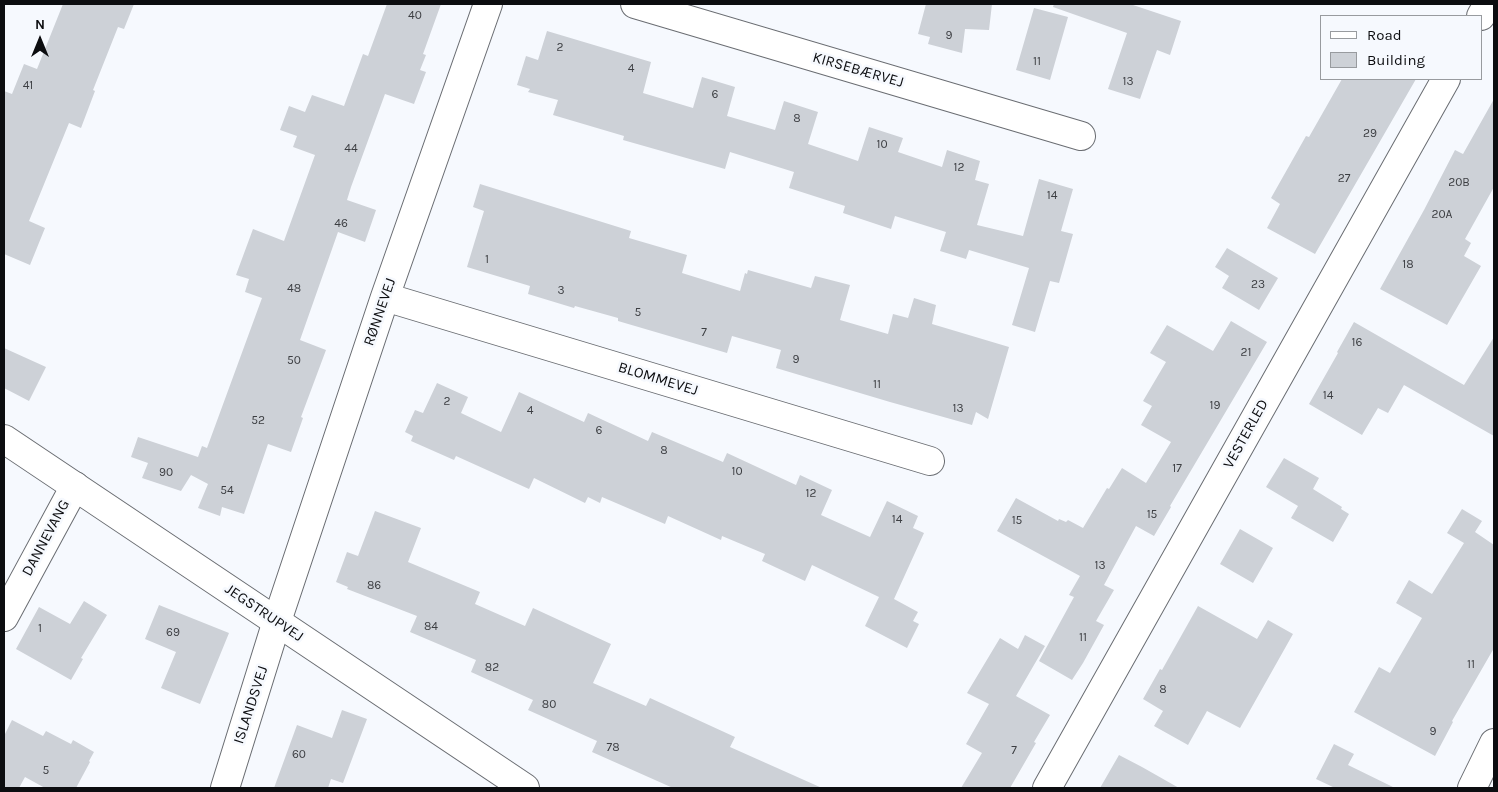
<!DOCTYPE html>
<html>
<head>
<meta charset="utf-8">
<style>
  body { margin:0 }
  #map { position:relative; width:1498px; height:792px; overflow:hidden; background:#f6f9fe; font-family:Karla,sans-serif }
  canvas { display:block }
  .frame { position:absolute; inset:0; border:5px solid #0c0d10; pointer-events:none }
  .legend { position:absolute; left:1320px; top:15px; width:162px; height:65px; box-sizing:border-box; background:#f6f9fe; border:1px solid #989b9f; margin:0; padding:6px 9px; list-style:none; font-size:15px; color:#0c0d10 }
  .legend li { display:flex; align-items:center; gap:10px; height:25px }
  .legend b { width:25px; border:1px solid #989b9f }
  .north { position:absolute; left:15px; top:15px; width:50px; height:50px; -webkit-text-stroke:4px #f6f9fe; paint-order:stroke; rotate:0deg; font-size:14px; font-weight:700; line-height:20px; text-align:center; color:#0c0d10 }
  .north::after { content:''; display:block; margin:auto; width:18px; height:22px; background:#0c0d10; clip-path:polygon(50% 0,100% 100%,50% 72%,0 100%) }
</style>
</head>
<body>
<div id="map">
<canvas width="1498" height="792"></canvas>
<div class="frame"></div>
<ul class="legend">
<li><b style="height:6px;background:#fff"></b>Road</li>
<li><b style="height:14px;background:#cdd1d7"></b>Building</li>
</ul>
<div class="north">N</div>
</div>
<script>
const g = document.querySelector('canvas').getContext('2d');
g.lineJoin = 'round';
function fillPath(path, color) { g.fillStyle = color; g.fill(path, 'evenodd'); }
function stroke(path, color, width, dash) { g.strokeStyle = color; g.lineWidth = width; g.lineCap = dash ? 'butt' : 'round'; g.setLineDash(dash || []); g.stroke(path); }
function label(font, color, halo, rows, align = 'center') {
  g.font = font + ' Karla,sans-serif'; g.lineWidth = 5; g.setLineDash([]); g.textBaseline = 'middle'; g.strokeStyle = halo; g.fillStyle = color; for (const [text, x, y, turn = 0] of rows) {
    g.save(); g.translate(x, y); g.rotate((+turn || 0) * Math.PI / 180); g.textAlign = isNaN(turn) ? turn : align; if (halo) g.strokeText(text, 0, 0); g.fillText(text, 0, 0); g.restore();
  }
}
fillPath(new Path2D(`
  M 63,4 L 134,4 L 124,29 L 118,27 L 93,90 L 95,91 L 81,128 L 69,123 L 29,221 L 45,228 L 30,265 L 4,254 L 4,91 L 12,94 L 24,64 L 37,69 Z
  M 387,4 L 441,4 L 423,54 L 426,55 L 420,70 L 426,72 L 414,104 L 385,94 L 351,187 L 347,200 L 376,210 L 365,242 L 338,232 L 300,340 L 326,350 L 301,417 L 303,418 L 291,452 L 268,444 L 244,514 L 222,507 L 220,516 L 198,508 L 208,484 L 191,475 L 181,491 L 142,478 L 148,463 L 131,457 L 138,437 L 198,457 L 202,446 L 207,448 L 262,298 L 245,292 L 249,279 L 236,275 L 253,229 L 284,241 L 315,155 L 293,147 L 297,136 L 280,130 L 289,106 L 305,112 L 312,95 L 344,106 L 363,54 L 368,56 Z
  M 926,4 L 992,4 L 989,30 L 965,29 L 962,53 L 928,44 L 930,37 L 918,34 Z
  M 1054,4 L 1130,4 L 1181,21 L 1170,55 L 1157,50 L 1140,99 L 1108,89 L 1127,33 L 1053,7 Z
  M 1034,8 L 1068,17 L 1050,80 L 1016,70 Z
  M 547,31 L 651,62 L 643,93 L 693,108 L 702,77 L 735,87 L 727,116 L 775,130 L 784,101 L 818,112 L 808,144 L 858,161 L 869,127 L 903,138 L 898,152 L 942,167 L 947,150 L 980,161 L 975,180 L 989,184 L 977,225 L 1023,236 L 1039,179 L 1073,189 L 1061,231 L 1073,234 L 1059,283 L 1050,281 L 1035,332 L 1012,325 L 1029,268 L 969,250 L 966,259 L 940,251 L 946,232 L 895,216 L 891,229 L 843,213 L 845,206 L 789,188 L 794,172 L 730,152 L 725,169 L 623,140 L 624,136 L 553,115 L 558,100 L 528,92 L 530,89 L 517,85 L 526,56 L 538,60 Z
  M 1342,79 L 1416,79 L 1315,254 L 1267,228 L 1280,204 L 1271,198 L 1306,136 L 1309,137 Z
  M 1494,99 L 1494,187 L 1465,239 L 1471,243 L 1464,256 L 1481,266 L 1447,325 L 1380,289 L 1424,210 L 1455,150 L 1463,154 Z
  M 480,184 L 631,231 L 629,238 L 687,255 L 682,273 L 740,291 L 745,273 L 747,274 L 748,270 L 811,288 L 815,276 L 850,285 L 840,320 L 888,334 L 893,314 L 908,318 L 914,298 L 936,305 L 932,324 L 1009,347 L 988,419 L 976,412 L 972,425 L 890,402 L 776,368 L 781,350 L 732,336 L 727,353 L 618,321 L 618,318 L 575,306 L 574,308 L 528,294 L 530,286 L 467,267 L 484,211 L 473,207 Z
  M 1227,248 L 1278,278 L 1259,310 L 1222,288 L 1229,276 L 1215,267 Z
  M 1231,321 L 1267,342 L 1170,506 L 1171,507 L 1154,536 L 1136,526 L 1104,585 L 1114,590 L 1096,621 L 1104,625 L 1083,663 L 1072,680 L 1039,661 L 1074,597 L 1069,595 L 1080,576 L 997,531 L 1016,498 L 1058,521 L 1059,519 L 1066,522 L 1068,520 L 1083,528 L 1107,488 L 1109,489 L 1122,468 L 1146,483 L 1171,442 L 1141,425 L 1152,406 L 1143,401 L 1166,362 L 1150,353 L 1167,325 L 1213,351 Z
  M 1354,322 L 1464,385 L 1494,337 L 1494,436 L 1404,385 L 1388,413 L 1378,408 L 1362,435 L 1309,404 L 1338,353 L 1337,352 Z
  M 4,348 L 46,367 L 29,401 L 4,388 Z
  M 437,383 L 468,397 L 461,413 L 501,432 L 519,392 L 584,422 L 588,413 L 648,441 L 652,432 L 723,462 L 727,453 L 796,485 L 800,475 L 832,490 L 821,515 L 870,537 L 887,501 L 918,516 L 913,528 L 924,533 L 894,599 L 918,612 L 913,621 L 919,624 L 907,648 L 865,626 L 879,597 L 812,565 L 805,581 L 762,561 L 765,554 L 722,536 L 721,540 L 668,516 L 665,524 L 602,497 L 600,503 L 588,497 L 585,503 L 534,478 L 529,489 L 456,456 L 454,460 L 411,441 L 413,436 L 405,432 L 415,410 L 423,413 Z
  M 1284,458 L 1319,478 L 1313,489 L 1342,507 L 1341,509 L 1349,514 L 1333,542 L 1291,518 L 1298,506 L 1266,487 Z
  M 1462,509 L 1482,521 L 1475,532 L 1494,545 L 1494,648 L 1452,721 L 1453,722 L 1435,756 L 1354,712 L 1379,667 L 1390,673 L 1422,618 L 1396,603 L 1409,580 L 1432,594 L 1464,543 L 1447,533 Z
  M 375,511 L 421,528 L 408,562 L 480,592 L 475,604 L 525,626 L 533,608 L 611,644 L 593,683 L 646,706 L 650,698 L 735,737 L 730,747 L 822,788 L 673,788 L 592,752 L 597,741 L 528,710 L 533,700 L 471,672 L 476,660 L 410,632 L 417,616 L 347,589 L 348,587 L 336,582 L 347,552 L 358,556 Z
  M 1240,529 L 1273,548 L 1253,583 L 1220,564 Z
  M 84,601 L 107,615 L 81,658 L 83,659 L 71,680 L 16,649 L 39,607 L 70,624 Z
  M 159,605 L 229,633 L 200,704 L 161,688 L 176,652 L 145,639 Z
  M 1198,606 L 1257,639 L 1268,620 L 1293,634 L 1240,728 L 1207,711 L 1188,745 L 1154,726 L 1163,711 L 1143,699 L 1160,669 L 1162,670 Z
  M 1025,635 L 1045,646 L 1016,696 L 1050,715 L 1034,742 L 1036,743 L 1010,788 L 961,788 L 982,753 L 966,744 L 989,704 L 967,693 L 1000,638 L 1018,649 Z
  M 342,710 L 367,719 L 343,783 L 331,779 L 328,788 L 274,788 L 297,725 L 332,738 Z
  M 12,720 L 43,736 L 46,731 L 71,744 L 73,740 L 94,752 L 89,761 L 90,762 L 76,788 L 45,788 L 25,777 L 19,788 L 4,788 L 4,736 Z
  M 1334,744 L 1354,754 L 1348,765 L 1395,788 L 1335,788 L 1316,779 Z
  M 1119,755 L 1142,767 L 1179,788 L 1100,788 Z`), '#cdd1d7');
const street = new Path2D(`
  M 635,4 L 1081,136
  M 1481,16 L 1488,4
  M 385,297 L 930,461
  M 4,617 L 75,486
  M 225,788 L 277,621 L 385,297 L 488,4
  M 1047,788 L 1446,79
  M 1472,788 L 1494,743`);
const secondary = new Path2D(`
  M 4,439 L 525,788`);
stroke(street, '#6a6d72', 30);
stroke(secondary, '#6a6d72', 30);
stroke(street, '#fff', 28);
stroke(secondary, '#fff', 28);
label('12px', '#3c3e42', null, [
  ["40",415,16],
  ["9",949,36],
  ["2",560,48],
  ["11",1037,62],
  ["4",631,69],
  ["13",1128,82],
  ["41",28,86],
  ["6",715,95],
  ["8",797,119],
  ["29",1370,134],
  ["10",882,145],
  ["44",351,149],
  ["12",959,168],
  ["27",1344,179],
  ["20B",1459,183],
  ["14",1052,196],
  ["20A",1442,215],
  ["46",341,224],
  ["1",487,260],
  ["18",1408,265],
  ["23",1258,285],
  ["48",294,289],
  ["3",561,291],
  ["5",638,313],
  ["7",704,333],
  ["16",1357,343],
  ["21",1246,353],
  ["9",796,360],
  ["50",294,361],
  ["11",877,385],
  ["14",1328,396],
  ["2",447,402],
  ["19",1215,406],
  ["13",958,409],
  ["4",530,411],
  ["52",258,421],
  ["6",599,431],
  ["8",664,451],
  ["17",1177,469],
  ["10",737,472],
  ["90",166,473],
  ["54",227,491],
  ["12",811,494],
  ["15",1152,515],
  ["14",897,520],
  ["15",1017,521],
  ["13",1100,566],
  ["86",374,586],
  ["84",431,627],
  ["1",40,629],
  ["69",173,633],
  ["11",1083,638],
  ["11",1471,665],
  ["82",492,668],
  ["8",1163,690],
  ["80",549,705],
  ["9",1433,732],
  ["78",613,748],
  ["7",1014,751],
  ["60",299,755],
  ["5",46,771]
]);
label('15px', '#0c0d10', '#f6f9fe', [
  ["KIRSEBÆRVEJ",858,70,16],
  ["RØNNEVEJ",380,312,-71],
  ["BLOMMEVEJ",658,379,17],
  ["VESTERLED",1246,434,-61],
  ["DANNEVANG",46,538,-62],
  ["JEGSTRUPVEJ",264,613,34],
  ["ISLANDSVEJ",251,705,-72]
]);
</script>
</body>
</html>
